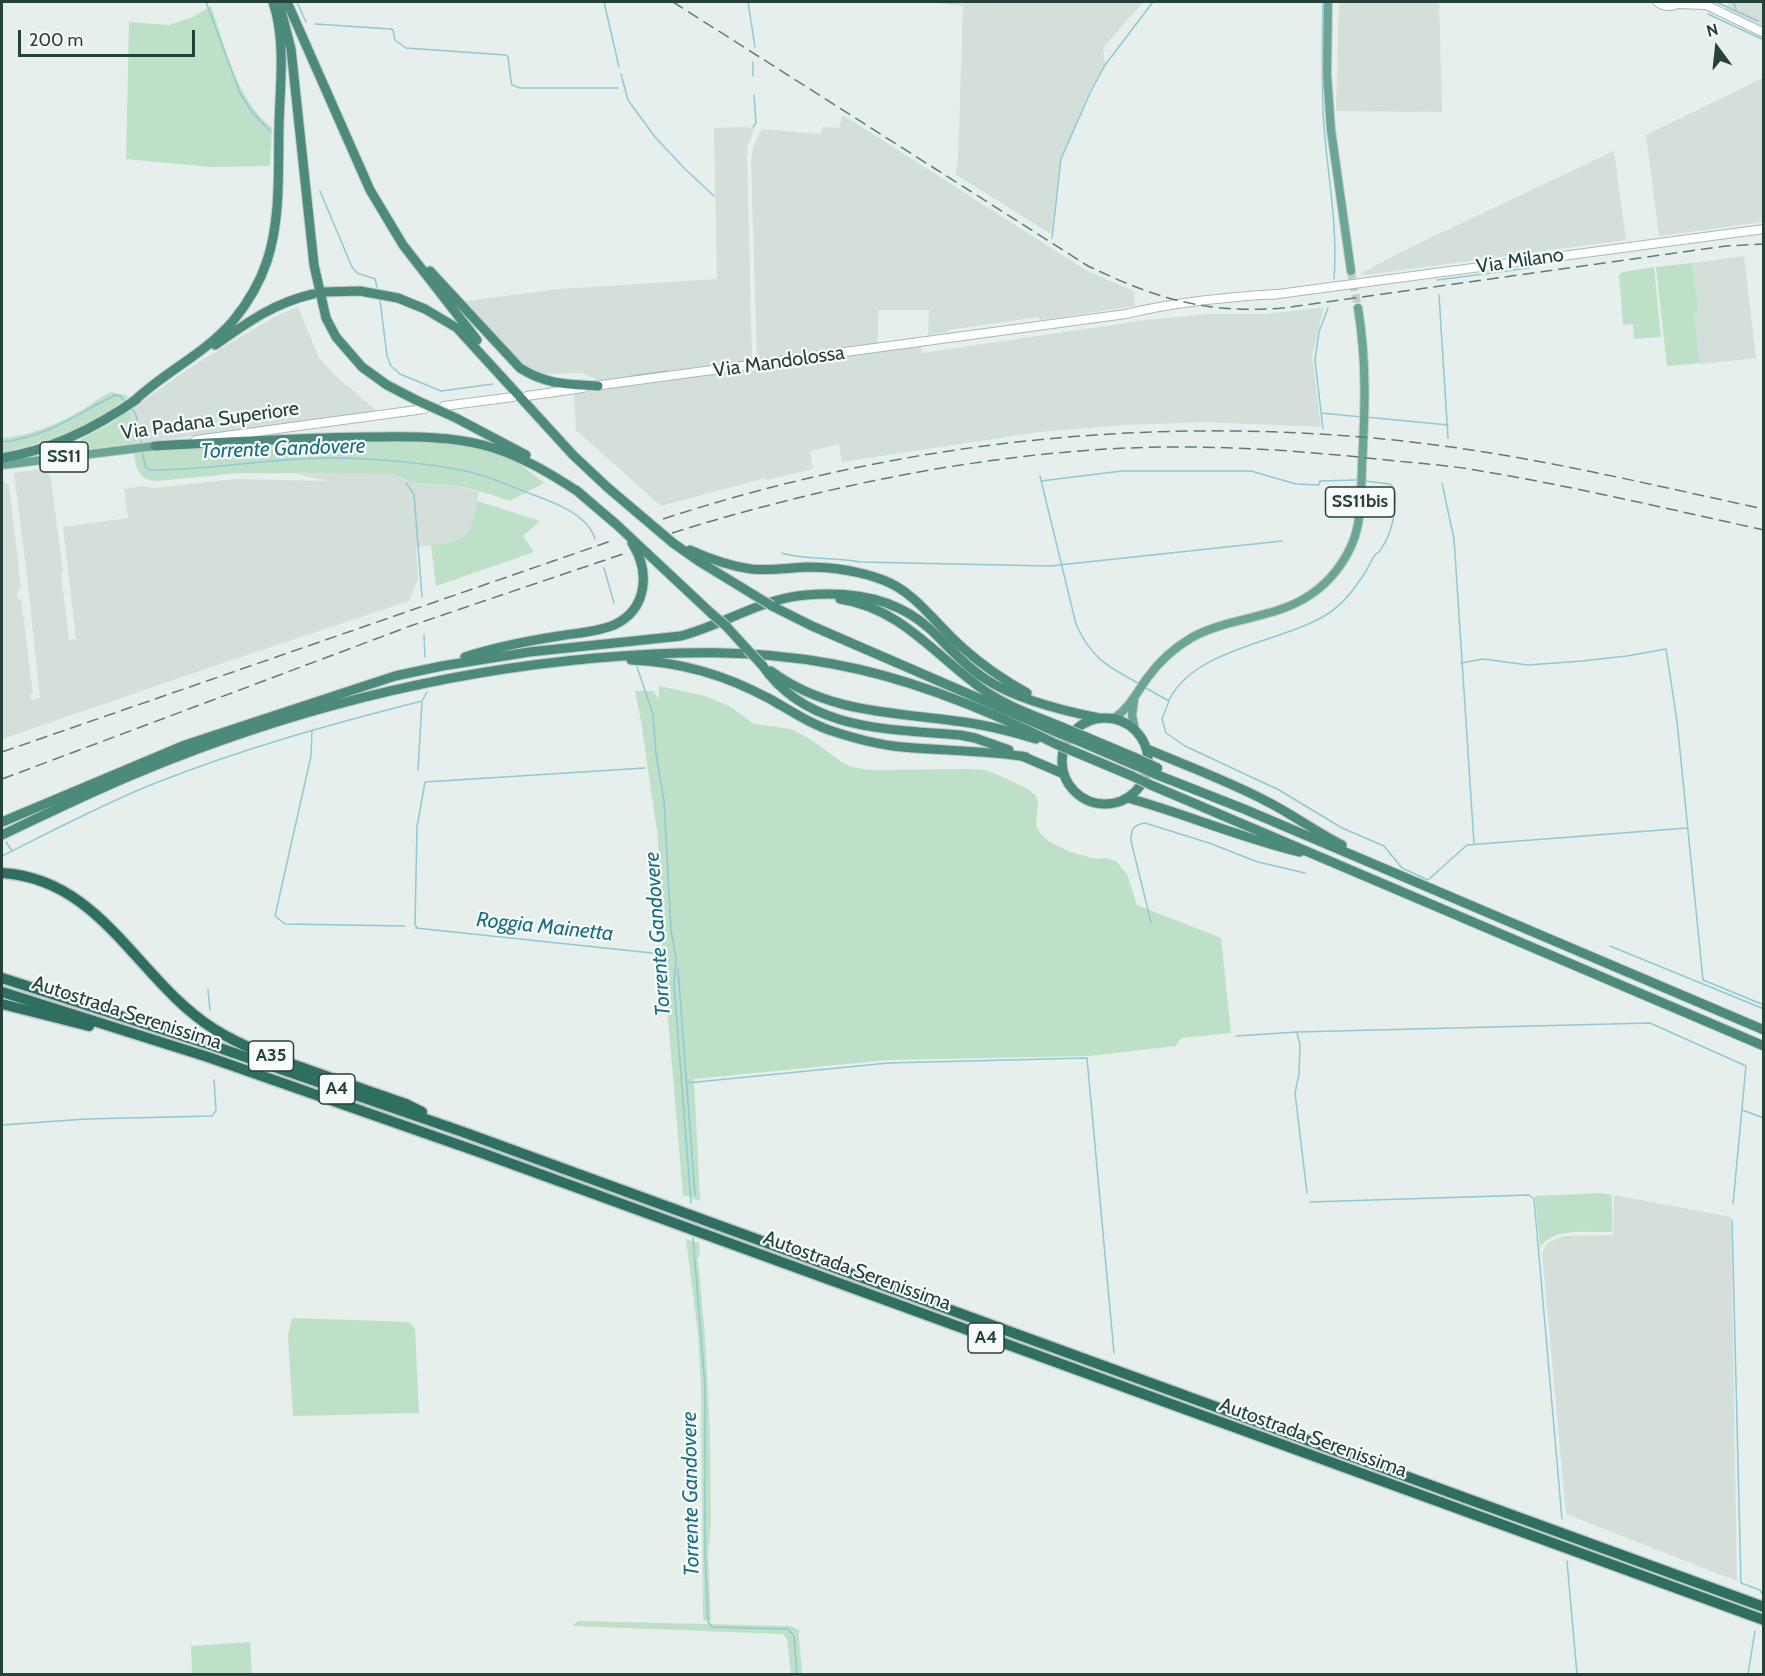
<!DOCTYPE html>
<html>
<head>
<meta charset="utf-8">
<style>
  body { margin:0 }
  #map { position:relative; width:1765px; height:1676px; overflow:hidden; background:#e6efeb; font-family:Cabin,sans-serif }
  canvas { display:block }
  .frame { position:absolute; inset:0; border:3px solid #24423a; pointer-events:none }
  .north { position:absolute; left:1687px; top:18px; width:60px; height:60px; -webkit-text-stroke:4px #f7fbf9; paint-order:stroke; rotate:345deg; font-size:16px; font-weight:700; line-height:24px; text-align:center; color:#24423a }
  .north::after { content:''; display:block; margin:auto; width:21px; height:27px; background:#24423a; clip-path:polygon(50% 0,100% 100%,50% 72%,0 100%) }
  .scale { position:absolute; left:18px; top:30px; width:177px; height:27px; box-sizing:border-box; border:3px solid #24423a; border-top:0; padding-left:8px; font-size:18px; line-height:21px; white-space:nowrap; color:#24423a; -webkit-text-stroke:4px #f7fbf9; paint-order:stroke }
</style>
</head>
<body>
<div id="map">
<canvas width="1765" height="1676"></canvas>
<div class="frame"></div>
<div class="north">N</div>
<div class="scale">200 m</div>
</div>
<script>
const g = document.querySelector('canvas').getContext('2d');
g.lineJoin = 'round';
function fillPath(path, color) { g.fillStyle = color; g.fill(path, 'evenodd'); }
function stroke(path, color, width, dash) { g.strokeStyle = color; g.lineWidth = width; g.lineCap = dash ? 'butt' : 'round'; g.setLineDash(dash || []); g.stroke(path); }
function label(font, color, halo, rows, align = 'center') {
  g.font = font + ' Cabin,sans-serif'; g.lineWidth = 4.5; g.setLineDash([]); g.textBaseline = 'middle'; g.strokeStyle = halo; g.fillStyle = color; for (const [text, x, y, turn = 0] of rows) {
    g.save(); g.translate(x, y); g.rotate((+turn || 0) * Math.PI / 180); g.textAlign = isNaN(turn) ? turn : align; if (halo) g.strokeText(text, 0, 0); g.fillText(text, 0, 0); g.restore();
  }
}
fillPath(new Path2D(`
  M 924,2 L 1143,2 L 1103,48 L 1105,64 L 1089,93 L 1061,159 L 1051,234 L 955,174 L 958,163 L 963,6 Z
  M 1339,2 L 1439,2 L 1442,112 L 1336,111 Z
  M 1729,2 L 1763,2 L 1763,32 L 1725,13 Z
  M 1763,78 L 1763,222 L 1659,236 L 1646,135 Z
  M 843,115 L 1087,271 L 1134,291 L 1135,306 L 1041,320 L 1038,317 L 948,330 L 948,332 L 928,335 L 929,310 L 879,310 L 877,344 L 757,361 L 751,161 L 753,147 L 762,129 L 821,134 L 823,127 L 839,128 Z
  M 742,127 L 754,128 L 747,148 L 752,361 L 601,381 L 582,373 L 539,374 L 533,372 L 481,324 L 465,301 L 560,289 L 717,279 L 714,128 Z
  M 1614,151 L 1626,240 L 1366,275 L 1360,274 L 1407,249 Z
  M 1744,256 L 1756,358 L 1700,364 L 1694,313 L 1699,312 L 1692,263 Z
  M 298,307 L 319,358 L 337,377 L 379,413 L 137,443 L 130,410 L 197,363 L 276,316 Z
  M 1324,307 L 1312,356 L 1321,427 L 1207,422 L 1124,425 L 1039,432 L 842,462 L 839,444 L 810,451 L 813,469 L 766,480 L 765,478 L 661,506 L 576,430 L 574,393 L 920,346 L 922,353 L 1146,320 L 1208,314 L 1267,314 Z
  M 46,468 L 51,479 L 63,573 L 61,573 L 69,640 L 76,639 L 63,527 L 128,518 L 124,489 L 141,486 L 155,488 L 235,479 L 328,481 L 296,474 L 394,474 L 403,480 L 449,485 L 479,491 L 474,520 L 467,533 L 461,540 L 455,543 L 416,547 L 418,579 L 409,601 L 217,665 L 2,739 L 2,473 L 3,481 L 9,485 L 21,588 L 17,593 L 18,599 L 21,599 L 33,694 L 30,694 L 31,700 L 40,698 L 27,576 L 14,473 Z
  M 1614,1195 L 1731,1217 L 1737,1581 L 1566,1514 L 1542,1253 L 1547,1243 L 1564,1236 L 1613,1235 Z`), '#d4dfda');
fillPath(new Path2D(`
  M 211,6 C 226,48 236,99 272,128 L 270,166 L 211,167 L 126,159 L 129,22 L 169,25 L 191,18 Z
  M 1692,263 L 1699,312 L 1694,314 L 1700,363 L 1667,366 L 1656,267 Z
  M 1654,267 L 1661,337 L 1634,339 L 1633,324 L 1623,325 L 1619,275 L 1623,272 Z
  M 111,392 L 129,396 C 92,427 48,442 2,453 L 2,438 C 29,436 58,424 82,410 C 92,404 100,397 111,392 Z
  M 130,410 L 137,443 L 86,449 L 81,446 L 81,439 L 108,425 Z
  M 434,441 L 465,445 L 511,457 L 544,483 L 510,501 C 490,494 470,487 449,485 C 430,482 410,486 394,474 L 240,473 L 157,481 C 139,480 136,469 134,453 L 257,443 Z
  M 477,501 L 540,521 L 523,536 L 534,552 L 436,586 L 431,545 C 467,543 470,536 477,501 Z
  M 659,686 L 705,696 L 729,706 L 754,724 L 791,729 L 810,739 L 842,762 L 851,767 L 870,770 L 969,769 L 985,770 L 998,775 L 1026,788 L 1035,795 L 1038,801 L 1036,825 L 1040,833 L 1048,841 L 1070,852 L 1096,859 L 1105,858 L 1116,861 L 1121,867 L 1127,874 L 1137,905 L 1221,938 L 1231,1033 L 1181,1038 L 1176,1046 L 1089,1056 L 887,1060 L 694,1079 L 700,1201 L 683,1195 L 662,947 L 658,838 L 641,721 L 635,691 L 653,691 L 659,699 Z
  M 1601,1193 L 1612,1195 L 1612,1232 C 1590,1233 1552,1226 1540,1248 L 1535,1196 Z
  M 686,1239 L 699,1243 L 700,1252 L 698,1260 L 705,1336 L 710,1432 L 711,1524 L 708,1553 L 711,1621 L 703,1620 L 701,1387 L 698,1334 Z
  M 292,1318 L 409,1322 L 415,1328 L 419,1413 L 293,1416 L 288,1336 Z
  M 581,1621 L 790,1626 L 799,1630 L 799,1637 L 802,1674 L 791,1674 L 787,1639 L 783,1634 L 573,1626 L 576,1622 Z
  M 250,1642 L 252,1674 L 192,1674 L 191,1646 Z`), '#bfe0c8');
stroke(new Path2D(`
  M 206,2 L 240,93 L 252,112 L 270,131
  M 297,2 L 306,22
  M 604,2 L 619,67
  M 748,2 L 755,47
  M 1323,2 C 1322,43 1321,85 1324,127 C 1328,178 1338,227 1334,279
  M 1716,2 L 1758,21
  M 1733,2 L 1736,9
  M 1708,14 L 1764,40
  M 315,24 L 391,29 L 393,30 L 395,40 L 406,48 L 506,55 L 508,57 L 511,81 L 512,85 L 520,88 L 618,88
  M 753,62 L 753,76
  M 621,74 L 628,100 L 655,137 L 685,169 L 714,196
  M 753,127 L 756,123 L 754,95
  M 320,191 L 352,267 L 357,273 L 375,279 L 377,287
  M 1052,238 L 1061,159 L 1090,93 L 1105,65 L 1153,2
  M 1437,280 L 1529,268
  M 1439,295 L 1448,438
  M 380,300 L 387,356 L 391,366 L 400,374 L 441,391 L 493,384
  M 631,376 L 667,371
  M 131,408 L 136,415 L 141,442
  M 1321,413 L 1362,417
  M 1366,417 L 1448,425
  M 1323,429 L 1315,360 L 1319,332 L 1328,308
  M 2,442 C 45,438 77,414 115,395 L 120,396 L 125,401
  M 142,452 L 146,468 L 151,470 C 201,471 252,461 302,459 C 352,456 416,461 466,471 C 488,476 510,486 531,494 C 553,502 588,514 595,539
  M 1040,476 L 1076,624 C 1090,657 1108,667 1138,683
  M 1041,481 L 1122,471 L 1251,471 L 1296,484 L 1319,485 L 1320,481 L 1357,480
  M 406,483 L 414,494 L 422,597
  M 1442,483 L 1454,539 L 1474,843
  M 782,553 C 801,560 837,557 860,562 L 1050,566 L 1282,541
  M 604,568 L 614,603
  M 424,635 L 425,657
  M 1461,663 L 1483,659 L 1528,665 L 1582,661 L 1627,656 L 1666,649 L 1677,721 L 1703,980 L 1764,1005
  M 637,667 L 653,714 L 656,754 L 664,800 L 671,930 L 676,959 L 674,984 L 691,1203
  M 1144,687 L 1169,701 L 1162,719 L 1166,733 L 1185,746 L 1279,790 L 1342,828 L 1384,846 L 1402,868 L 1428,880 L 1467,845 L 1687,828
  M 1169,700 C 1195,648 1280,643 1326,615 C 1343,605 1356,587 1366,571 C 1369,566 1371,560 1375,555 C 1378,552 1379,553 1381,549 C 1392,534 1398,506 1394,488 L 1390,484 L 1365,481
  M 312,730 L 311,756 L 275,916 L 285,924 L 405,926
  M 418,770 L 422,702
  M 6,842 L 12,851
  M 2,856 C 52,831 101,805 153,784 C 241,749 331,724 422,701 L 427,692
  M 1151,922 L 1131,841 C 1131,829 1133,825 1145,823 L 1209,843 L 1258,862 L 1305,873
  M 416,928 L 652,953 L 660,954 L 669,961
  M 418,928 L 415,925 L 417,827 L 425,782 L 645,768
  M 1610,946 L 1764,1009
  M 678,969 L 695,1195
  M 208,990 L 210,1010
  M 1297,1033 L 1300,1045 L 1299,1074 L 1295,1093 L 1307,1193
  M 1236,1036 L 1297,1032 L 1650,1023 L 1746,1066 L 1733,1204
  M 687,1083 L 888,1063 L 1087,1058 L 1114,1353
  M 1742,1110 L 1764,1118
  M 2,1125 L 86,1119 L 212,1116 L 216,1110 L 214,1080
  M 1310,1202 L 1529,1195 L 1534,1199 L 1562,1519
  M 1732,1220 L 1741,1583 L 1760,1590 L 1762,1594
  M 693,1238 L 705,1386 L 705,1553 L 708,1622 L 712,1627 L 788,1629 L 794,1636 L 797,1674
  M 1567,1561 L 1577,1674
  M 1748,1674 L 1755,1631`), '#8ec9d4', 1.5);
stroke(new Path2D(`
  M 1351,271 L 1358,308`), '#bfccc8', 8, [8, 4]);
const secondary = new Path2D(`
  M 1657,2 C 1664,7 1673,8 1680,2
  M 1700,2 L 1764,33
  M 1678,4 L 1704,5
  M 1271,295 L 1764,229
  M 594,386 L 1126,314 C 1174,302 1228,297 1276,294
  M 527,396 L 583,388
  M 444,406 L 513,397
  M 196,440 L 424,409`);
const primary = new Path2D(`
  M 1328,2 L 1327,74 L 1331,130 L 1351,271
  M 2,465 L 155,446
  M 1134,700 L 1132,715 L 1135,730
  M 1113,719 C 1130,708 1136,693 1148,677 C 1159,662 1174,648 1191,638 C 1228,617 1275,619 1310,595 C 1330,582 1346,561 1354,539 C 1362,516 1361,490 1362,466 C 1365,411 1367,363 1358,308`);
const trunk = new Path2D(`
  M 279,2 L 291,49 L 314,265 L 326,318 L 336,337 L 362,367 L 387,385 L 416,400
  M 287,2 L 370,190 L 403,245 L 477,340
  M 430,271 L 520,368 C 547,385 567,384 598,386
  M 323,292 L 360,291 L 398,298 L 425,309 L 457,328 L 573,455 L 607,487 L 673,543 L 700,562 L 754,595
  M 215,345 C 248,322 274,303 313,294
  M 133,402 C 164,372 205,354 233,321 C 247,304 260,282 267,261 C 281,219 278,169 279,125 C 280,85 286,40 273,2
  M 456,418 L 526,455
  M 155,446 C 225,442 294,438 364,437 C 403,437 445,435 483,445 C 518,454 550,473 580,493
  M 2,458 C 51,450 97,427 137,399
  M 576,490 L 617,525 L 712,614
  M 690,550 C 710,559 729,566 751,569 C 769,571 788,568 806,567 C 832,567 859,571 883,580 C 916,592 937,626 963,648 C 983,666 1004,680 1027,693
  M 840,599 C 902,608 937,658 985,691 C 1008,707 1038,717 1064,728
  M 772,606 L 812,626 L 1061,734
  M 726,626 L 747,649
  M 465,657 C 496,647 527,641 559,636 C 577,633 597,632 614,625 C 648,609 650,571 632,543
  M 631,660 C 682,662 725,675 770,699 C 791,711 812,725 835,732 C 857,739 880,745 902,747 C 944,751 984,750 1026,757
  M 762,665 C 807,731 888,729 960,735 L 975,738 L 1009,750
  M 771,671 C 826,712 890,712 955,721 C 983,724 1010,731 1036,739
  M1062 761a43 43 0 1 1 86 0a43 43 0 1 1-86 0Z
  M 1086,737 L 1136,758
  M 1079,741 L 1137,766
  M 1147,749 C 1187,766 1228,781 1266,801 C 1292,814 1316,832 1342,845
  M 1075,752 L 1132,776
  M 1022,756 L 1064,774
  M 1155,774 L 1244,809 L 1764,1030
  M 1151,785 L 1764,1046
  M 1128,798 C 1186,814 1241,838 1300,852
  M 2,822 L 185,745 L 395,676 L 442,666 L 529,652 L 681,636 C 723,625 763,598 806,595 C 850,591 896,598 930,629 C 948,646 966,667 987,680 C 1018,700 1064,711 1099,718
  M 2,835 C 46,814 91,792 137,773 C 283,712 439,672 596,658 C 676,651 755,649 833,664 C 911,678 986,709 1056,744`);
const motorway = new Path2D(`
  M 2,873 C 102,879 137,980 214,1029 C 243,1047 274,1058 306,1069 C 339,1081 372,1092 406,1104 L 422,1112
  M 2,978 L 211,1045 L 463,1132 L 1764,1607
  M 2,992 L 208,1057 L 482,1153 L 1764,1620
  M 2,1004 L 89,1026`);
stroke(secondary, '#a4bbb3', 10);
stroke(primary, '#c2cac8', 10);
stroke(trunk, '#c2cac8', 11);
stroke(motorway, '#c2cac8', 13);
stroke(secondary, '#fff', 8);
stroke(primary, '#6aa596', 8);
stroke(trunk, '#4c8a7c', 9);
stroke(motorway, '#2f6f62', 10);
stroke(new Path2D(`
  M 673,2 L 1088,266 C 1157,299 1206,314 1283,308 L 1726,246 L 1764,244
  M 663,519 C 907,439 1172,412 1428,444 C 1541,458 1652,485 1764,509
  M 672,533 C 807,491 951,460 1092,450 C 1189,443 1289,449 1386,460 C 1416,463 1446,465 1475,470 C 1572,486 1668,509 1764,530
  M 2,752 L 611,541
  M 2,779 L 413,625 L 626,553`), '#5f7d75', 1.5, [12, 6]);
const trunkBridge = new Path2D(`
  M 416,400 L 456,418
  M 754,595 L 772,606
  M 712,614 L 726,626
  M 747,649 L 762,665
  M 1064,728 L 1086,737
  M 1061,734 L 1079,741
  M 1056,744 L 1075,752
  M 1136,758 L 1158,768
  M 1137,766 L 1155,774
  M 1132,776 L 1151,785`);
stroke(trunkBridge, '#c2cac8', 11, []);
stroke(trunkBridge, '#4c8a7c', 9);
for (const [x, y, w] of [
  [64,457,48],
  [1360,502,69],
  [271,1056,45],
  [337,1089,36],
  [986,1338,36]
]) { const box = new Path2D(); box.roundRect(x - w / 2, y - 15, w, 30, 4.5); g.fillStyle = '#f7fbf9'; g.fill(box); stroke(box, '#24423a', 1.5); }
label('bold 18px', '#24423a', null, [
  ["SS11",64,457],
  ["SS11bis",1360,502],
  ["A35",271,1056],
  ["A4",337,1089],
  ["A4",986,1338]
]);
label('20px', '#24423a', '#f7fbf9', [
  ["Via Milano",1520,261,-8],
  ["Via Mandolossa",779,362,-8],
  ["Via Padana Superiore",210,421,-8],
  ["Autostrada Serenissima",127,1013,18],
  ["Autostrada Serenissima",857,1271,20],
  ["Autostrada Serenissima",1313,1438,20]
]);
label('italic 21px', '#1c6f80', '#f7fbf9', [
  ["Torrente Gandovere",283,449,-2],
  ["Roggia Mainetta",545,927,6],
  ["Torrente Gandovere",658,934,-94],
  ["Torrente Gandovere",691,1494,-91]
]);
</script>
</body>
</html>
